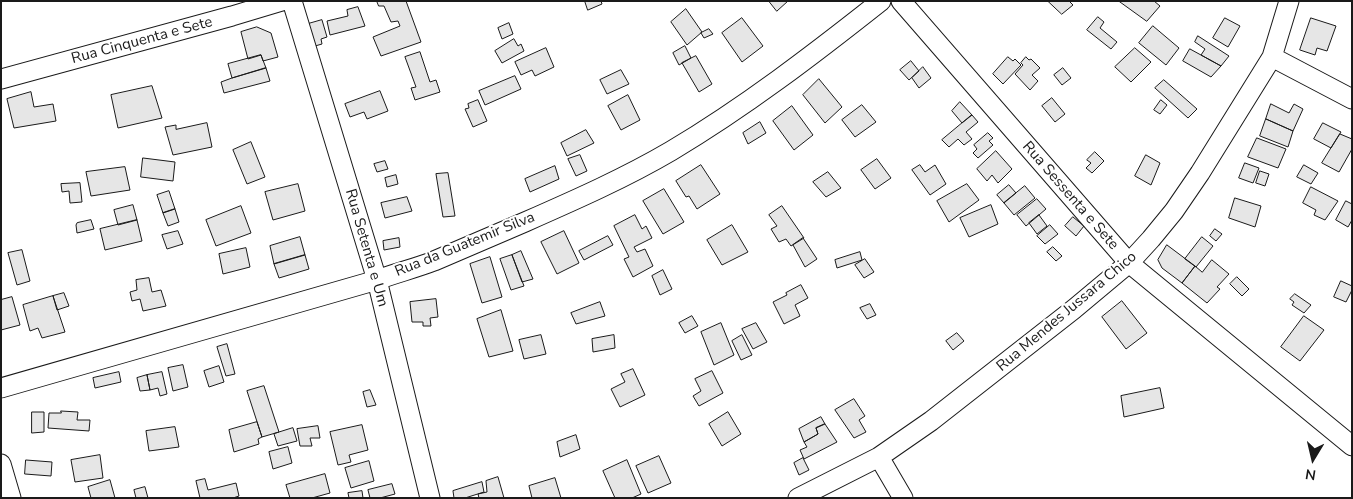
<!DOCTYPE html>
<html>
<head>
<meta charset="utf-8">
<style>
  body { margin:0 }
  #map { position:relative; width:1353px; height:499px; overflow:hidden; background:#fff; font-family:"Nunito Sans",sans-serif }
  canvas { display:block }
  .frame { position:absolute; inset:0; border:2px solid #1a1a1a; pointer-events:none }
  .north { position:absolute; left:1288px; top:434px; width:50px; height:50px; -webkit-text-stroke:4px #fff; paint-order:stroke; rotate:189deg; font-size:14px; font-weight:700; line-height:20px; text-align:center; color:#1a1a1a }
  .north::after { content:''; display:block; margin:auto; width:18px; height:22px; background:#1a1a1a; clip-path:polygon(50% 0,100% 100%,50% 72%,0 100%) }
</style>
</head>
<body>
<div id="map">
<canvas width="1353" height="499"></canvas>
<div class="frame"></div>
<div class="north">N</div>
</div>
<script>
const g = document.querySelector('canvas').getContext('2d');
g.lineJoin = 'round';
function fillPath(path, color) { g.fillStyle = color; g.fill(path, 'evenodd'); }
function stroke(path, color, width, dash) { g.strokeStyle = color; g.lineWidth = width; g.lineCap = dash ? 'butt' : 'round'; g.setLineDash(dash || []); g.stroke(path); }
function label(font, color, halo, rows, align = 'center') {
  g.font = font + ' "Nunito Sans",sans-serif'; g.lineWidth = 4; g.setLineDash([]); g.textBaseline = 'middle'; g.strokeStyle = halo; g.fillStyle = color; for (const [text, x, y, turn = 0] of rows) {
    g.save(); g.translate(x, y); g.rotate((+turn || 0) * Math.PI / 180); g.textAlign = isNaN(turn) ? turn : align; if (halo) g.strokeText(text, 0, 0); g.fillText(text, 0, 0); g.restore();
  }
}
const building = new Path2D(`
  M 377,1 L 406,1 L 421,42 L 381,56 L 373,37 L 400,26 L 398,21 L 391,22 L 384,6 L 379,6 Z
  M 585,1 L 601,1 L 602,4 L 588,10 Z
  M 769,1 L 788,1 L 777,11 Z
  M 1048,1 L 1069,1 L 1073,5 L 1062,14 Z
  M 1119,1 L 1154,1 L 1160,6 L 1147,21 Z
  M 358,7 L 365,26 L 330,35 L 327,21 L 348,16 L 347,10 Z
  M 686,9 L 702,32 L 687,45 L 671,22 Z
  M 1098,17 L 1104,22 L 1100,28 L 1117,42 L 1111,49 L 1087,30 Z
  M 742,18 L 763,46 L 742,62 L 722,33 Z
  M 1225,18 L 1240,26 L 1228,47 L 1213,38 Z
  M 1311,18 L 1336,26 L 1327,51 L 1317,48 L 1315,55 L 1300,50 Z
  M 322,20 L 327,37 L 321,39 L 322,44 L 315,46 L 308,24 Z
  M 509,23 L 513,34 L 502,39 L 498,28 Z
  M 1153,26 L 1179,48 L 1166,65 L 1139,43 Z
  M 257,27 L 271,33 L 278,57 L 263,61 L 261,55 L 248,59 L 241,32 Z
  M 709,29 L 713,34 L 704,38 L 701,33 Z
  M 1198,36 L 1229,56 L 1221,66 L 1201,55 L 1205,49 L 1195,42 Z
  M 514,39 L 518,46 L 521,44 L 524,51 L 502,63 L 495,51 Z
  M 685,46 L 691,58 L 679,65 L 673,53 Z
  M 546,48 L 554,67 L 535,76 L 532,70 L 521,75 L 515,62 Z
  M 1135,48 L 1151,62 L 1131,82 L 1115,67 Z
  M 1190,49 L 1221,66 L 1211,77 L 1183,61 Z
  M 420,52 L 430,82 L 436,80 L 440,92 L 415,100 L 411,88 L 416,87 L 405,57 Z
  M 261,55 L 266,68 L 232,78 L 228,64 Z
  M 696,56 L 712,84 L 699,92 L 682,63 Z
  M 1008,57 L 1013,61 L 1015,59 L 1021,65 L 1003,84 L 993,74 Z
  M 1026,57 L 1029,60 L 1031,59 L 1040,68 L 1032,75 L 1038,81 L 1030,90 L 1015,74 L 1023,65 L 1021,63 Z
  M 911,61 L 919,71 L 909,80 L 900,70 Z
  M 923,67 L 931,78 L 919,88 L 912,78 Z
  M 266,68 L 270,81 L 224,93 L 221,82 L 232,78 Z
  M 1063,68 L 1071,78 L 1062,85 L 1054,75 Z
  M 621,70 L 629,84 L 607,94 L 600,80 Z
  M 515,76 L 521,89 L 485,105 L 479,91 Z
  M 819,79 L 842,107 L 825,123 L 803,95 Z
  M 1164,80 L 1197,109 L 1188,118 L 1155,88 Z
  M 152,86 L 162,118 L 118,128 L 111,95 Z
  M 380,91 L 388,111 L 367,119 L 364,112 L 350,117 L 345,104 Z
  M 31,92 L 34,107 L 53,104 L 56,121 L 14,128 L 7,99 Z
  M 628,95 L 640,120 L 621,130 L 608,106 Z
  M 1052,98 L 1065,114 L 1055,122 L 1042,106 Z
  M 478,100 L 487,121 L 473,127 L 465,109 L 469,108 L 468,104 Z
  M 1161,100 L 1167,105 L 1160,114 L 1154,110 Z
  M 960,102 L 972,115 L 962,123 L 952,111 Z
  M 1271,104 L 1289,113 L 1294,104 L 1303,109 L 1293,131 L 1266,119 Z
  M 862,105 L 876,122 L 855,137 L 842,120 Z
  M 792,106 L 813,135 L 794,150 L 773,121 Z
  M 972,115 L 978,122 L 966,132 L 972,139 L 964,145 L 958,139 L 949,147 L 942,140 Z
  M 1266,119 L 1293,131 L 1288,147 L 1260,136 Z
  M 760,122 L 766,133 L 748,144 L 743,133 Z
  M 207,123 L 212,147 L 173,155 L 165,127 L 176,125 L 176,129 Z
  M 1323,123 L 1341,132 L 1331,148 L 1314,139 Z
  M 586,130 L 594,143 L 567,156 L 561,143 Z
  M 988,133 L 993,138 L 989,141 L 993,145 L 978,158 L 973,153 L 977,149 L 974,145 Z
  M 1340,134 L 1352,139 L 1352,149 L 1339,172 L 1322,163 Z
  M 1257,138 L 1286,149 L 1278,168 L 1248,157 Z
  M 251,142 L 265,177 L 247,184 L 233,150 Z
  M 996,151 L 1012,169 L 998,183 L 992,175 L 987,181 L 977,169 Z
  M 1095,152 L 1104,161 L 1092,173 L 1086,168 L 1091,163 L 1087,160 Z
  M 580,155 L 587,171 L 576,176 L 568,159 Z
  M 1146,155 L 1160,163 L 1151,185 L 1135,176 Z
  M 143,158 L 175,162 L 173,181 L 141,177 Z
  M 877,159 L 891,178 L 875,189 L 861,170 Z
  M 385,161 L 388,169 L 377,172 L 374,164 Z
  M 1245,163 L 1259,168 L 1253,183 L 1239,178 Z
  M 701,165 L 720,194 L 697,209 L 689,196 L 686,197 L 676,181 Z
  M 920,165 L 925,172 L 935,165 L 946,184 L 930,195 L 912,170 Z
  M 1304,165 L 1318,173 L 1311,184 L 1297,177 Z
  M 555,166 L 559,179 L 530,192 L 525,179 Z
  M 125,167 L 130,190 L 91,196 L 86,172 Z
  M 1260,171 L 1269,174 L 1265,186 L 1256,183 Z
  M 828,172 L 841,188 L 826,197 L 813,182 Z
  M 448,173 L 455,216 L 443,217 L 436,174 Z
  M 396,175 L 398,184 L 387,187 L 385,178 Z
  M 80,183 L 82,202 L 70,203 L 69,191 L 62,192 L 61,184 Z
  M 298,184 L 305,211 L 273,220 L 265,192 Z
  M 967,184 L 979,200 L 949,222 L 937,201 Z
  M 1009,185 L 1016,193 L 1004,203 L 997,195 Z
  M 1025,186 L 1035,198 L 1014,215 L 1004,203 Z
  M 1311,187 L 1338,201 L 1325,220 L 1314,215 L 1316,210 L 1303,203 Z
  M 664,189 L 684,222 L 663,234 L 643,201 Z
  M 169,191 L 175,209 L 163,213 L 157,195 Z
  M 407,197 L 412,211 L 385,218 L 381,203 Z
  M 1235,198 L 1261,206 L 1255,227 L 1229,218 Z
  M 1037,199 L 1046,209 L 1026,226 L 1017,215 Z
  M 1346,201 L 1352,204 L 1352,220 L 1348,227 L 1336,220 Z
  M 133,205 L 137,220 L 118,225 L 114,210 Z
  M 991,205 L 998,224 L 969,237 L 960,218 Z
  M 241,206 L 251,233 L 216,246 L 206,220 Z
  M 782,206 L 804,238 L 791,246 L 786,239 L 779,242 L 771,229 L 777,226 L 769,215 Z
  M 175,209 L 179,222 L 168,226 L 163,213 Z
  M 635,215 L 642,229 L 646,226 L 652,238 L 634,247 L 637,252 L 645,249 L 653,266 L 633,277 L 624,259 L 629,257 L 614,226 Z
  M 1039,215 L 1047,226 L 1037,234 L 1029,223 Z
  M 1073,217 L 1084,226 L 1076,236 L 1065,226 Z
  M 91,220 L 94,229 L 77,233 L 76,225 L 77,223 Z
  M 137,220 L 142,241 L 105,250 L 100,229 Z
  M 732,225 L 748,252 L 722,265 L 707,240 Z
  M 1050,225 L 1058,234 L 1045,244 L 1037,236 Z
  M 1215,229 L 1222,234 L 1216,241 L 1210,236 Z
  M 178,231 L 183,244 L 167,249 L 162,235 Z
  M 564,231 L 579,263 L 557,274 L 541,242 Z
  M 608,236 L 613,245 L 584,260 L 579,251 Z
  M 300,237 L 305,255 L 274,264 L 270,246 Z
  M 1202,237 L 1213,246 L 1196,267 L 1185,259 Z
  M 399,238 L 400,247 L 384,250 L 383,241 Z
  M 803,238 L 817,259 L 805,267 L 793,245 Z
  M 1167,245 L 1195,266 L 1182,283 L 1162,268 L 1158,260 Z
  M 1053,247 L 1062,256 L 1056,261 L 1047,252 Z
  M 246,248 L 250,267 L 223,274 L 219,254 Z
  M 22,250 L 30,281 L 17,285 L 8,253 Z
  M 521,251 L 533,279 L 522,282 L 512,255 Z
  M 860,252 L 862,260 L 837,268 L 835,260 Z
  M 305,255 L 309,269 L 279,278 L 274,264 Z
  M 512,255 L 524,286 L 511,290 L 500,259 Z
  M 490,257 L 502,297 L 482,303 L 470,264 Z
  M 865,259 L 874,272 L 864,278 L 855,265 Z
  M 1212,260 L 1229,274 L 1217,287 L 1220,289 L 1207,303 L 1182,283 L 1195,266 L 1202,272 Z
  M 663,270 L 672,289 L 660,295 L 652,276 Z
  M 1237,277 L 1249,289 L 1242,296 L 1230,284 Z
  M 149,278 L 152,292 L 161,290 L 166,306 L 143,311 L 140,299 L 132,301 L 130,292 L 137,290 L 136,280 Z
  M 1341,281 L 1352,286 L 1352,290 L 1346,302 L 1334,297 Z
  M 801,285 L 808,298 L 795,305 L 800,316 L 784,324 L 773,302 L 787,295 L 786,293 Z
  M 64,293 L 69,306 L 57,310 L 53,296 Z
  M 1295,294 L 1311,305 L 1304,313 L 1292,305 L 1294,302 L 1290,299 Z
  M 53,296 L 65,332 L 42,338 L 38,328 L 30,331 L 23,305 Z
  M 12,297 L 20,325 L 1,330 L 1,300 Z
  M 436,299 L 438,317 L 430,318 L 431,326 L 423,326 L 423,322 L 412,322 L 410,302 Z
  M 1122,301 L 1147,333 L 1126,349 L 1102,317 Z
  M 600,302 L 605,316 L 576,324 L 571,313 Z
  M 870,304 L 876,315 L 867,319 L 860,308 Z
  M 501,310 L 513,351 L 489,357 L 477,319 Z
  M 692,316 L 698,326 L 685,333 L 679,323 Z
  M 1304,316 L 1324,330 L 1300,361 L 1281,347 Z
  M 721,323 L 734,355 L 714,365 L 701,332 Z
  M 756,323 L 767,342 L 753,349 L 742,329 Z
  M 957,333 L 964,341 L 953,350 L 946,341 Z
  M 541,335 L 546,354 L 524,359 L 519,340 Z
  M 614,335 L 615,348 L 593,352 L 592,339 Z
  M 742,335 L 752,355 L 741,360 L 732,341 Z
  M 227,344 L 235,374 L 226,376 L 217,347 Z
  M 183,365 L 188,387 L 173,391 L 168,368 Z
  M 219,366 L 224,382 L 209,387 L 204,371 Z
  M 633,369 L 645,395 L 620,407 L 611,389 L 625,382 L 621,374 Z
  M 712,371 L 723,393 L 699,406 L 693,396 L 701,391 L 695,379 Z
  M 119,372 L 121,382 L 95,388 L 93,378 Z
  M 162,372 L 167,394 L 160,396 L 158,388 L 150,390 L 147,375 Z
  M 147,375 L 150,390 L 140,391 L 137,378 Z
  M 264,386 L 279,432 L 262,437 L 247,391 Z
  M 1160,388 L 1164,408 L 1124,417 L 1121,396 Z
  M 370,390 L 376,405 L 367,407 L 363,392 Z
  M 854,399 L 865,416 L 859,420 L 866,432 L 854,438 L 835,410 Z
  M 61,411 L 78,412 L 77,420 L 90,420 L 89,431 L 48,428 L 49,413 L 61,413 Z
  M 32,412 L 44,412 L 44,432 L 32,433 Z
  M 728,412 L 741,434 L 722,446 L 709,424 Z
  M 821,417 L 825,424 L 816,428 L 818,434 L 804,442 L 799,429 Z
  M 257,422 L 262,437 L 258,439 L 259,444 L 234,452 L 229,430 Z
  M 825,424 L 837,442 L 804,459 L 800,450 L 807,447 L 804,442 L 818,434 L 816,428 Z
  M 362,425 L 368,450 L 349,455 L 351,462 L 338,465 L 330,432 Z
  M 318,426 L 320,438 L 310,438 L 312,446 L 300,446 L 297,429 Z
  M 175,427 L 179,447 L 149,451 L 146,431 Z
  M 293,428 L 297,441 L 278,446 L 274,434 Z
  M 576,435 L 580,449 L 560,457 L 557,442 Z
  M 288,447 L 292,463 L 273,469 L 269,452 Z
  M 100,455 L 103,478 L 75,482 L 71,460 Z
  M 659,456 L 671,483 L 648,493 L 636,466 Z
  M 803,458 L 809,470 L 799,475 L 794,463 Z
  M 26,460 L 52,462 L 51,476 L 25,474 Z
  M 627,460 L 641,494 L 632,498 L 615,498 L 603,471 Z
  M 369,461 L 374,481 L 351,488 L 345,468 Z
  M 325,474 L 330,493 L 312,498 L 290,498 L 286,485 Z
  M 498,477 L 504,498 L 479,498 L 478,494 L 487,492 L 486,481 Z
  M 555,478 L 561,498 L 532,498 L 529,486 Z
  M 205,479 L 208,490 L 236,483 L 239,496 L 233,498 L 200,498 L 196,481 Z
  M 110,480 L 115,498 L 91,498 L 88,487 Z
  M 482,482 L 484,492 L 465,498 L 454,498 L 453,491 Z
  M 392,484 L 395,494 L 380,498 L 370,498 L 368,490 Z
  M 145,487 L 148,498 L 136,498 L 134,490 Z
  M 362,491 L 363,498 L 349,498 L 348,493 Z`);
fillPath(building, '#e6e6e6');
stroke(building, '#1a1a1a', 1);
const minor = new Path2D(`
  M 292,1 L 377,280 L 430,498
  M 901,1 L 1129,263 L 1352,446
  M 1272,57 L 1352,99
  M 1,79 L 232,16 L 282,1
  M 1,388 L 377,280 C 396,273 416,268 434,261 C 465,248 495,235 525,222 C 575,200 625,178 671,151 C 745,107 814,54 881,1
  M 879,457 L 903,498
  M 1,464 L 11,498
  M 798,498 L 879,457 L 931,421 L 1074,309 L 1129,263 L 1151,239 L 1174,211 L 1200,173 L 1272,57 L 1289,1`);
stroke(minor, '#1a1a1a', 21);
stroke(minor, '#fff', 19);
label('15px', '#1a1a1a', '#fff', [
  ["Rua Cinquenta e Sete",142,41,-15],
  ["Rua Sessenta e Sete",1070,196,49],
  ["Rua da Guatemir Silva",465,245,-22],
  ["Rua Setenta e Um",366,248,74],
  ["Rua Mendes Jussara Chico",1067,312,-40]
]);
</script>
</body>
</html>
